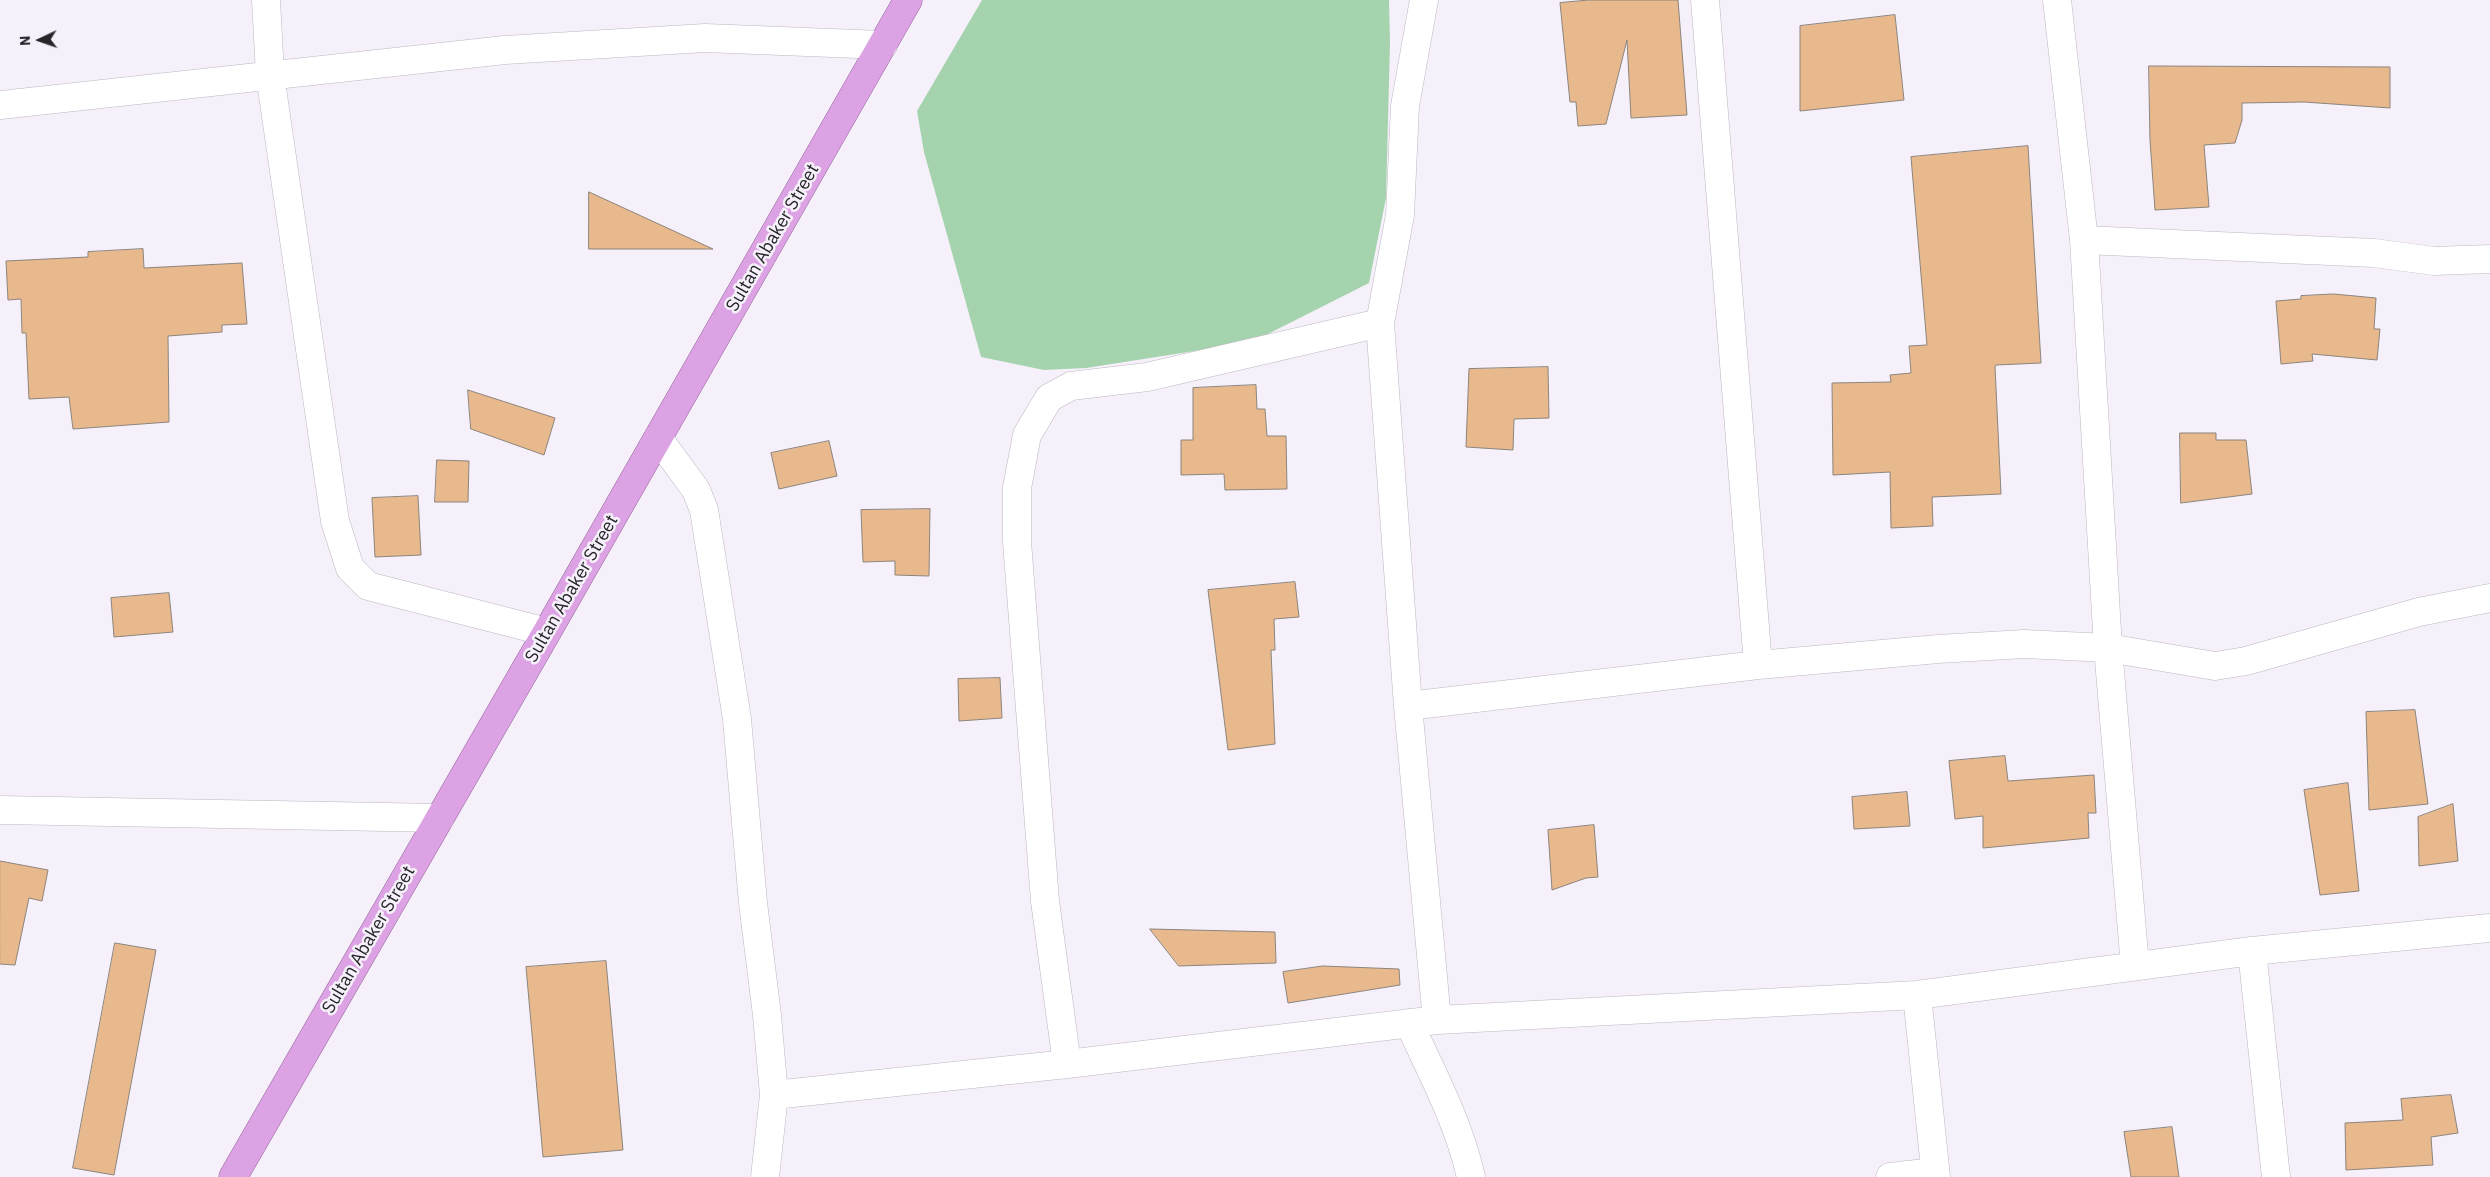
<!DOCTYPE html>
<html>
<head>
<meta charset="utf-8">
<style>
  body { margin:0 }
  #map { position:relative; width:2490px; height:1177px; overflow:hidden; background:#f5f0fa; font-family:"IBM Plex Sans",sans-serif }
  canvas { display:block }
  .north { position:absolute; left:15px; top:15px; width:50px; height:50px; -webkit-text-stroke:4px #f5f0fa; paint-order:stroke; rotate:267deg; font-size:14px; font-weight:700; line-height:20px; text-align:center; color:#272529 }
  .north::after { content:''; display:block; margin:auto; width:18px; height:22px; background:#272529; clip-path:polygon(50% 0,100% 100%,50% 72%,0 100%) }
</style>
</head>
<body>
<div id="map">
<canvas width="2490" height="1177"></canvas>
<div class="north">N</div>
</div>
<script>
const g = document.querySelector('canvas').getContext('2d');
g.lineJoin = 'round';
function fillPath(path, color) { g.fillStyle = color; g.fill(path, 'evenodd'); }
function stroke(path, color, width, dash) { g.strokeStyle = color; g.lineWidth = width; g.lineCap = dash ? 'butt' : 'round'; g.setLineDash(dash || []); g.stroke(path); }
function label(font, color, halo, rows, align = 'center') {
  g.font = font + ' "IBM Plex Sans",sans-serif'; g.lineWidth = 5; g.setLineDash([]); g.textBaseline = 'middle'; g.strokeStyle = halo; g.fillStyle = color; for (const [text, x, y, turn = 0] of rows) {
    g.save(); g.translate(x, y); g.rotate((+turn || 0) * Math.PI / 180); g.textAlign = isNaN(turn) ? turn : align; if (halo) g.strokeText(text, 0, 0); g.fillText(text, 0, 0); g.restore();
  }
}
fillPath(new Path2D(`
  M 982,0 L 1389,0 L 1390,42 L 1386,198 L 1369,283 L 1252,342 L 1086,368 L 1044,370 L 981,357 L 924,152 L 917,111 Z`), '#a5d3ad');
const building = new Path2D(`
  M 1589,0 L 1678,0 L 1687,115 L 1631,118 L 1627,40 L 1606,124 L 1578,126 L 1576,102 L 1570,102 L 1560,3 Z
  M 1895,15 L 1904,100 L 1800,111 L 1800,26 Z
  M 2149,66 L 2390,67 L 2390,108 L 2304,102 L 2242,103 L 2242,120 L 2235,143 L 2204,145 L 2209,207 L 2155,210 L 2150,140 Z
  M 2028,146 L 2041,363 L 1996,365 L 1995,367 L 2001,494 L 1932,497 L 1933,526 L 1891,528 L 1890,472 L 1833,475 L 1832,383 L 1891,382 L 1890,375 L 1911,373 L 1909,346 L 1927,345 L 1911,157 Z
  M 589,192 L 713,249 L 589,249 Z
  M 143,249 L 144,268 L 242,263 L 247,324 L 222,325 L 222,332 L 168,336 L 169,422 L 73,429 L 69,397 L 29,399 L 26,333 L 22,333 L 21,299 L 8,300 L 6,261 L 88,257 L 88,252 Z
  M 2334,294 L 2376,298 L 2374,329 L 2380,329 L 2377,360 L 2312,354 L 2313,361 L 2281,364 L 2276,301 L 2301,299 L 2301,296 Z
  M 1548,367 L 1549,418 L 1514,419 L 1513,450 L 1466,447 L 1469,369 Z
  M 1256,385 L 1257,409 L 1265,409 L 1267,436 L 1286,436 L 1287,489 L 1225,490 L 1224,474 L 1181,475 L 1181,440 L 1193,440 L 1193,388 Z
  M 468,390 L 555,418 L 544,455 L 471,429 Z
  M 2180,433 L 2216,433 L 2216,440 L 2246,440 L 2252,494 L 2181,503 Z
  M 829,441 L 837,476 L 779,489 L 771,453 Z
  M 437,460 L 469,461 L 468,502 L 435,502 Z
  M 418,496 L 421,555 L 375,557 L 372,498 Z
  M 930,509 L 929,576 L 895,575 L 895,561 L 863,562 L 861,510 Z
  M 1295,582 L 1299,617 L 1274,619 L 1275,650 L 1271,650 L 1275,744 L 1228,750 L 1208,590 Z
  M 169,593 L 173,632 L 114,637 L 111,598 Z
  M 1000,678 L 1002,718 L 959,721 L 958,679 Z
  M 2415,710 L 2428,804 L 2369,810 L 2366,712 Z
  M 2005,756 L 2008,781 L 2094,775 L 2096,813 L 2088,813 L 2089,838 L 1983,848 L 1983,816 L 1955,819 L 1949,761 Z
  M 2348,783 L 2359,891 L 2320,895 L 2304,790 Z
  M 1907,792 L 1910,826 L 1854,829 L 1852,797 Z
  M 2453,804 L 2458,861 L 2419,866 L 2418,817 Z
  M 1594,825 L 1598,877 L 1586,878 L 1552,890 L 1548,830 Z
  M 0,861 L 48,870 L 42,901 L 29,898 L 15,965 L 0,964 Z
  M 1150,929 L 1275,932 L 1276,963 L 1179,966 Z
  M 115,943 L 156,950 L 114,1175 L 73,1168 Z
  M 606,961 L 623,1150 L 543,1157 L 526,967 Z
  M 1323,966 L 1399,969 L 1400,985 L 1288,1003 L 1283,972 Z
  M 2451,1095 L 2458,1133 L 2431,1137 L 2433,1165 L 2346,1170 L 2345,1123 L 2403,1120 L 2401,1099 Z
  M 2172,1127 L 2179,1177 L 2131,1177 L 2124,1132 Z`);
fillPath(building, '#e8b98d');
stroke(building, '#8c847d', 1);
const minor = new Path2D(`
  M 266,0 L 270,75 L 335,521 L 350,568 L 368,586 L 547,632
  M 1705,0 L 1758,665
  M 2057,0 L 2084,240 L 2108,648 L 2135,966
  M 0,105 L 505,50 L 705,38 L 883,45
  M 2084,240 L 2374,253 L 2434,261 L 2490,259
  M 1380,323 L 1408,706 L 1437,1020
  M 658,438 L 696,490 L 704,510 L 737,719 L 753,903 L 767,1015 L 774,1095 L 765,1177
  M 1408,706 L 1758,665 L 1938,649 L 2024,644 L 2108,648 L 2215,666 L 2246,661 L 2419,612 L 2490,598
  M 0,810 L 440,818
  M 2252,951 L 2276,1177
  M 1917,995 L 1936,1177
  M 1409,1023 C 1432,1073 1459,1123 1471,1177
  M 1067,1064 L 1045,901 L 1017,542 L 1017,488 L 1027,435 L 1049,398 L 1071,386 L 1147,377 L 1380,323 L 1400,215 L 1405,106 L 1424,0
  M 774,1095 L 1067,1064 L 1437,1020 L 1917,995 L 2252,951 L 2490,928
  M 1890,1177 L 1935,1172`);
const trunk = new Path2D(`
  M 233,1177 L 547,632 L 908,0`);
stroke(minor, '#bcb7c1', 29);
stroke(trunk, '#97679e', 29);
stroke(minor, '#fff', 28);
stroke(trunk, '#dca2e4', 28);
label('18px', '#272529', '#f5f0fa', [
  ["Sultan Abaker Street",773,238,-60],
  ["Sultan Abaker Street",572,589,-60],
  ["Sultan Abaker Street",369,940,-60]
]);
</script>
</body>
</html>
